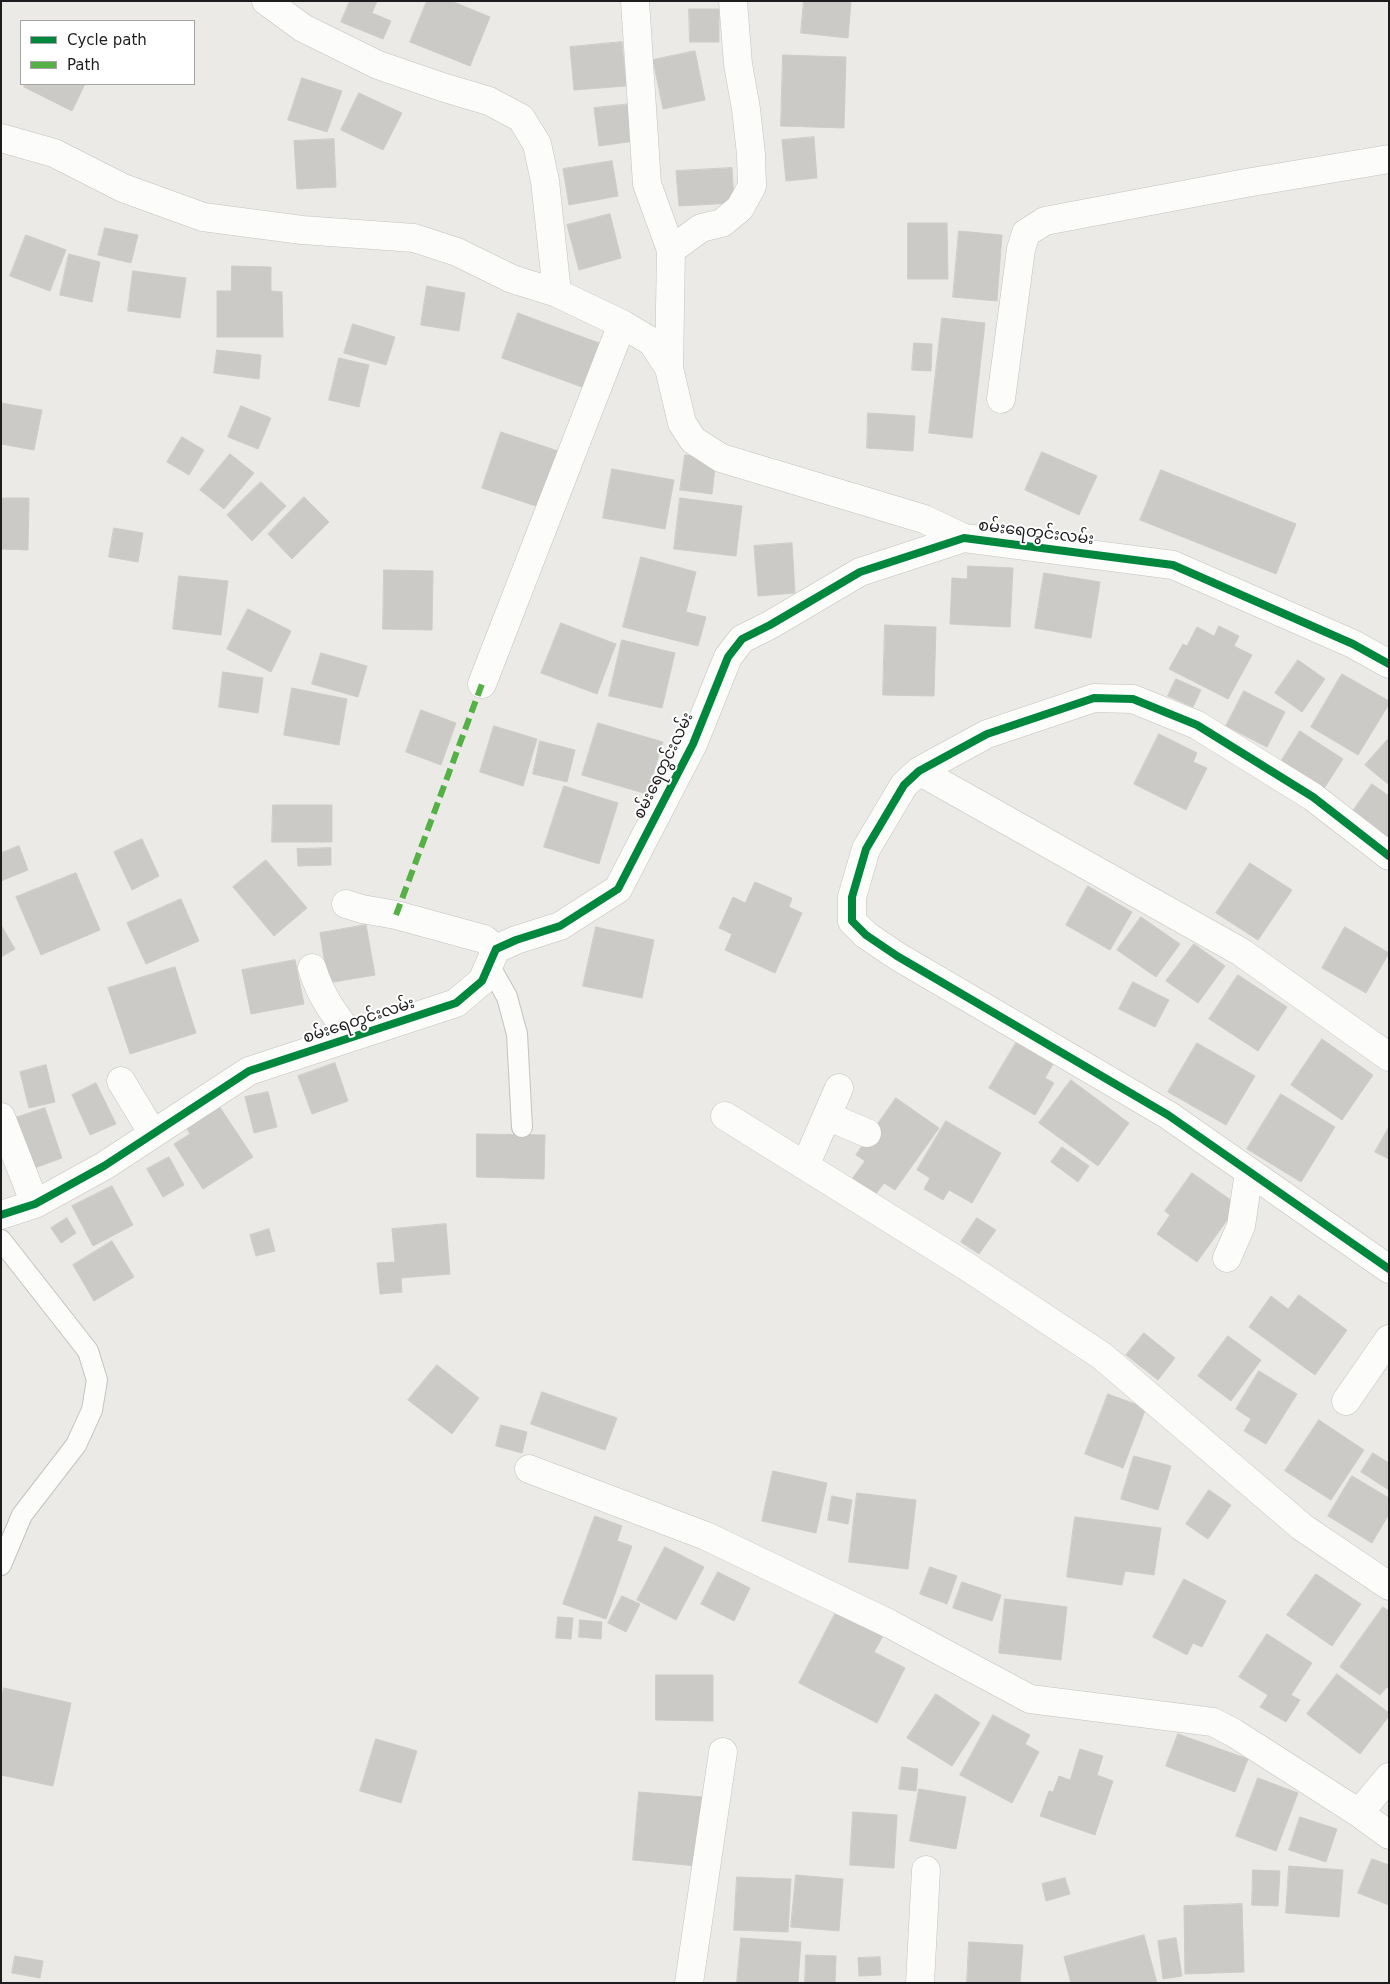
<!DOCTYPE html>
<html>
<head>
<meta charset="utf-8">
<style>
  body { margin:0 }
  #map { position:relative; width:1390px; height:1984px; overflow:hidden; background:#ebeae6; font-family:"DejaVu Sans",sans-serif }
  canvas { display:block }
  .frame { position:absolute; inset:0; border:2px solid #1d1d1d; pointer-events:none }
  .legend { position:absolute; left:20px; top:20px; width:175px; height:65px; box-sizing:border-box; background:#fff; border:1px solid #a5a5a5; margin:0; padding:6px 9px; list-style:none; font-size:15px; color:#1d1d1d }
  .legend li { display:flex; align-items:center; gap:10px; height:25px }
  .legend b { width:25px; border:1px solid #a5a5a5 }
</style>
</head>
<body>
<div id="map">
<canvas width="1390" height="1984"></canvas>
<div class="frame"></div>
<ul class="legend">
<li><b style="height:6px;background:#00873e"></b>Cycle path</li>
<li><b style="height:6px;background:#55b145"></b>Path</li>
</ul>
</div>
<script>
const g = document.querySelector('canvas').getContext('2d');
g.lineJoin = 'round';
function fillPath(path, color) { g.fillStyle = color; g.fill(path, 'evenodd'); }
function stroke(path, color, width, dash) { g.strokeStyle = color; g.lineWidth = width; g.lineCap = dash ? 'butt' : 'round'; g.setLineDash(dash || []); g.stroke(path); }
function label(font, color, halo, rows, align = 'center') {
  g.font = font + ' "DejaVu Sans","Noto Sans Myanmar",sans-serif'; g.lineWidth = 4; g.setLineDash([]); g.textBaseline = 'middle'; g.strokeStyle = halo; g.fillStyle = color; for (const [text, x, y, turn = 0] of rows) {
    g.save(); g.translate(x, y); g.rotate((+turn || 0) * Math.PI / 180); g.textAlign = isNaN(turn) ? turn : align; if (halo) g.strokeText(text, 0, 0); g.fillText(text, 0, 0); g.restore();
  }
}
const building = new Path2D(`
  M 350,1 L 377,1 L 372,13 L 391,21 L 383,39 L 341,22 Z
  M 427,1 L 451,1 L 490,17 L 470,66 L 410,42 Z
  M 804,1 L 851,1 L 848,38 L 801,33 Z
  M 689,9 L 719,9 L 719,42 L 690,42 Z
  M 622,42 L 626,86 L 574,90 L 570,47 Z
  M 695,51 L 705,100 L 663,109 L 653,60 Z
  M 783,55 L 846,57 L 844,128 L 781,126 Z
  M 302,78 L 342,91 L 327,132 L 288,120 Z
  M 25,84 L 85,84 L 72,111 L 24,87 Z
  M 359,93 L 402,113 L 383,150 L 341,130 Z
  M 631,104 L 635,141 L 599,146 L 594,108 Z
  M 814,137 L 817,178 L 786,181 L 782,140 Z
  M 334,139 L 336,187 L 297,189 L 294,141 Z
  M 612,161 L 618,196 L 569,205 L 563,169 Z
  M 732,168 L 734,203 L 679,206 L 676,171 Z
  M 610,214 L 621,258 L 579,270 L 567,225 Z
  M 908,223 L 947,223 L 948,279 L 908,279 Z
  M 105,228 L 138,235 L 131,263 L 98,255 Z
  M 959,231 L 1002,235 L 997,301 L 953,297 Z
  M 26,235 L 66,250 L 50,291 L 10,276 Z
  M 69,254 L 100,262 L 92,302 L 60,295 Z
  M 232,266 L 271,267 L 271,291 L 282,292 L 283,337 L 217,337 L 217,291 L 231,291 Z
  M 133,271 L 186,278 L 180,318 L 128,311 Z
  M 427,286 L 465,293 L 459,331 L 421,325 Z
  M 518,313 L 599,343 L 582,387 L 502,358 Z
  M 942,318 L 985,323 L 972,438 L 929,433 Z
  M 353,324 L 395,337 L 386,365 L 344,353 Z
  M 914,343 L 932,344 L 931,371 L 912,370 Z
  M 217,350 L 261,355 L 259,379 L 214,373 Z
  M 339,358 L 369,365 L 359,407 L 329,400 Z
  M 1,403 L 42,410 L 34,450 L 1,444 Z
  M 241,406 L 271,418 L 258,449 L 228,437 Z
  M 868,413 L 915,416 L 913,451 L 867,448 Z
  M 501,432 L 558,451 L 539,507 L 482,488 Z
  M 182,437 L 204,450 L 189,475 L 167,462 Z
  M 1042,452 L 1097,476 L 1079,515 L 1025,490 Z
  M 230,454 L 254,473 L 224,509 L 200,490 Z
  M 685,455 L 716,459 L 712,494 L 680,490 Z
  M 612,469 L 674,480 L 665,529 L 603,518 Z
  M 1161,470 L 1296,524 L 1276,574 L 1140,520 Z
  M 261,482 L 286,506 L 252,541 L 227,515 Z
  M 304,497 L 329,522 L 292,559 L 268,534 Z
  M 1,498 L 29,498 L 28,550 L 1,549 Z
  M 680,498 L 742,506 L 736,556 L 674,549 Z
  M 114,528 L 143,533 L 138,562 L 109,557 Z
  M 792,543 L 795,593 L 758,596 L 754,546 Z
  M 641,557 L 696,572 L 686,612 L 706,617 L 698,646 L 623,627 Z
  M 968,566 L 1013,568 L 1010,627 L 950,624 L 952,578 L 967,579 Z
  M 384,570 L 433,571 L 432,630 L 383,629 Z
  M 1044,573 L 1100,582 L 1091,638 L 1035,628 Z
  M 179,576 L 228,581 L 221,635 L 173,629 Z
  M 248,609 L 291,631 L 271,672 L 227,649 Z
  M 561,623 L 616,644 L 597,694 L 541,673 Z
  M 885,625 L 936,627 L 934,696 L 883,695 Z
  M 1219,626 L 1239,636 L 1234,646 L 1252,655 L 1228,699 L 1169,669 L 1183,644 L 1187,646 L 1197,627 L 1214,636 Z
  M 622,640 L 675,653 L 662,708 L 609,696 Z
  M 321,653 L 367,666 L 358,697 L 312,684 Z
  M 1298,660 L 1325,679 L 1302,712 L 1275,693 Z
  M 223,672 L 263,678 L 258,713 L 219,707 Z
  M 1342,674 L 1389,701 L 1389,704 L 1358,755 L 1311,727 Z
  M 1176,679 L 1201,690 L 1193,707 L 1168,696 Z
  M 292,688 L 347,699 L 339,745 L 284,735 Z
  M 1244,691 L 1285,712 L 1267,747 L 1226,726 Z
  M 421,710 L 456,723 L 441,765 L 406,752 Z
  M 598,723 L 663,742 L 647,794 L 582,775 Z
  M 494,726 L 537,739 L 523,786 L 480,772 Z
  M 1300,731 L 1343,759 L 1323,790 L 1280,763 Z
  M 1159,734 L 1197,753 L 1193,762 L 1207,768 L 1186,810 L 1134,784 Z
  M 1389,738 L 1389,785 L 1365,765 Z
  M 540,741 L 575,750 L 567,782 L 533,774 Z
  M 1372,784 L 1389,796 L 1389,837 L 1387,840 L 1350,815 Z
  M 564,786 L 618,803 L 599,864 L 544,847 Z
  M 273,805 L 332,805 L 332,842 L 272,842 Z
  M 142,839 L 159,876 L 132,890 L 114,852 Z
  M 19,846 L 28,870 L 1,881 L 1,853 Z
  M 331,848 L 331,865 L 298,866 L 297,849 Z
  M 266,860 L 307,908 L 274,936 L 233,887 Z
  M 1250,863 L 1292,890 L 1258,940 L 1216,913 Z
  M 76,873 L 100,930 L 41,955 L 16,897 Z
  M 755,882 L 792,898 L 789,907 L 802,913 L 775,973 L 725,950 L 732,934 L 719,928 L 733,897 L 745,903 Z
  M 1088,886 L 1132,912 L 1110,950 L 1066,925 Z
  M 181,899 L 199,941 L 146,964 L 127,923 Z
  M 1141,917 L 1180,944 L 1156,977 L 1117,950 Z
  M 1,925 L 15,949 L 1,957 Z
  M 366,925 L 375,975 L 328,983 L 320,933 Z
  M 596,927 L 654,940 L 642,998 L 583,986 Z
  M 1345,927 L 1389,953 L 1366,993 L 1322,968 Z
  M 1194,944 L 1225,966 L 1198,1003 L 1166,981 Z
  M 295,960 L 304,1004 L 251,1014 L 242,970 Z
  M 175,967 L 196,1033 L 130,1054 L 108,988 Z
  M 1238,975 L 1287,1007 L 1258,1051 L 1209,1019 Z
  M 1133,982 L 1169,1000 L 1155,1027 L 1119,1009 Z
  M 1322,1039 L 1373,1075 L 1342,1120 L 1291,1085 Z
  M 1016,1043 L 1053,1064 L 1045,1078 L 1054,1083 L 1035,1115 L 989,1088 Z
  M 1197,1043 L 1255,1076 L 1226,1125 L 1168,1092 Z
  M 335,1063 L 348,1101 L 312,1114 L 298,1076 Z
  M 46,1065 L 55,1102 L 29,1108 L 20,1072 Z
  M 1071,1080 L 1129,1123 L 1098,1166 L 1039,1123 Z
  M 96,1083 L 116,1124 L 90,1135 L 72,1095 Z
  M 268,1092 L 277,1127 L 254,1133 L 245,1097 Z
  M 1281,1094 L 1335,1127 L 1301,1182 L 1247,1149 Z
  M 896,1098 L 939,1128 L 895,1190 L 884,1183 L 872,1199 L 849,1183 L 865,1161 L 856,1155 Z
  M 219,1106 L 253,1157 L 203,1189 L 174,1144 L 190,1134 L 186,1127 Z
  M 45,1108 L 62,1158 L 29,1170 L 12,1119 Z
  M 946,1121 L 1001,1153 L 972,1203 L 949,1190 L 943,1200 L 924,1189 L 930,1178 L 917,1170 Z
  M 1389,1127 L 1389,1159 L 1375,1152 Z
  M 477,1134 L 545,1135 L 544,1179 L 477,1177 Z
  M 1062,1147 L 1089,1166 L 1078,1182 L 1051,1162 Z
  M 169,1157 L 184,1185 L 163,1197 L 147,1169 Z
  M 1192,1173 L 1238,1205 L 1197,1262 L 1157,1234 L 1170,1215 L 1165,1211 Z
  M 112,1186 L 133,1225 L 93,1246 L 72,1206 Z
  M 67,1218 L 76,1233 L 61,1243 L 51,1228 Z
  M 977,1218 L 996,1230 L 979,1254 L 961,1242 Z
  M 446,1224 L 450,1274 L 401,1278 L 402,1292 L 380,1294 L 377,1263 L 395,1262 L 392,1229 Z
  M 269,1229 L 275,1251 L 256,1256 L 250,1235 Z
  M 112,1241 L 134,1277 L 94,1301 L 73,1265 Z
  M 1299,1295 L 1347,1330 L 1315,1375 L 1249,1327 L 1271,1296 L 1288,1309 Z
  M 1144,1333 L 1175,1358 L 1158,1380 L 1126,1355 Z
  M 1228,1336 L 1261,1360 L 1231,1401 L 1198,1376 Z
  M 437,1365 L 479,1398 L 452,1434 L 408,1400 Z
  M 1259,1371 L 1297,1394 L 1266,1444 L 1244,1431 L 1251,1419 L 1236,1409 Z
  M 542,1392 L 617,1418 L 605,1450 L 531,1424 Z
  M 1108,1394 L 1146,1408 L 1123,1468 L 1085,1454 Z
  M 1319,1420 L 1364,1450 L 1331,1500 L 1285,1471 Z
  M 501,1425 L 527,1432 L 522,1453 L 496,1446 Z
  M 1373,1453 L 1389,1463 L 1389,1490 L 1361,1472 Z
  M 1134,1456 L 1171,1466 L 1158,1510 L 1121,1499 Z
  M 773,1471 L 827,1483 L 816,1533 L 762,1521 Z
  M 1352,1476 L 1389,1498 L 1389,1514 L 1372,1543 L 1328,1516 Z
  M 1209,1490 L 1231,1505 L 1208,1539 L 1186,1524 Z
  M 857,1493 L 916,1500 L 908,1569 L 849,1562 Z
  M 832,1496 L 852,1500 L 848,1524 L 828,1520 Z
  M 595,1516 L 622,1526 L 617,1541 L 632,1546 L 606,1619 L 563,1604 Z
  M 1075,1517 L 1161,1528 L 1154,1575 L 1125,1571 L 1122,1585 L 1067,1577 Z
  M 665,1547 L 704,1567 L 676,1620 L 637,1600 Z
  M 930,1567 L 957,1576 L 947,1604 L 920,1594 Z
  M 718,1572 L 750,1588 L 734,1621 L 701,1604 Z
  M 1316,1574 L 1361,1604 L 1332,1646 L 1287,1615 Z
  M 1184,1579 L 1226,1601 L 1202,1647 L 1193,1643 L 1187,1655 L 1153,1637 Z
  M 962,1582 L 1001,1595 L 992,1621 L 953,1608 Z
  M 622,1596 L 640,1604 L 626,1632 L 608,1623 Z
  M 1005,1599 L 1067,1607 L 1061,1660 L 999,1653 Z
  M 1383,1607 L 1389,1611 L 1389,1688 L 1387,1687 L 1380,1695 L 1340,1667 Z
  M 836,1612 L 883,1636 L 874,1652 L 905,1668 L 877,1723 L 799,1683 Z
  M 558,1617 L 573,1618 L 571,1639 L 556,1638 Z
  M 580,1620 L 602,1622 L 601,1639 L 579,1637 Z
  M 1267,1634 L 1312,1663 L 1291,1695 L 1300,1700 L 1286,1722 L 1260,1707 L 1268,1695 L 1239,1677 Z
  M 1337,1674 L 1389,1713 L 1389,1716 L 1360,1754 L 1307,1714 Z
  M 656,1675 L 713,1675 L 713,1721 L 656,1720 Z
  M 4,1688 L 71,1703 L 53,1786 L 1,1775 L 1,1700 Z
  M 936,1694 L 980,1723 L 952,1766 L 907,1738 Z
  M 993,1715 L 1030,1735 L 1025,1744 L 1039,1752 L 1012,1803 L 960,1775 Z
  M 1178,1734 L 1248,1759 L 1235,1792 L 1166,1766 Z
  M 376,1739 L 417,1751 L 401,1803 L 360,1791 Z
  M 1080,1749 L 1103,1756 L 1097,1775 L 1113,1781 L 1095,1835 L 1040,1816 L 1049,1791 L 1053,1792 L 1059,1776 L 1070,1780 Z
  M 902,1767 L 918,1769 L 916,1791 L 899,1789 Z
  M 1258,1778 L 1298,1793 L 1276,1851 L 1236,1836 Z
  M 919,1789 L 966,1797 L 956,1849 L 910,1841 Z
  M 639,1792 L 703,1797 L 697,1866 L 633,1860 Z
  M 853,1812 L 897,1815 L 894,1868 L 850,1865 Z
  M 1300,1817 L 1337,1829 L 1326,1862 L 1289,1850 Z
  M 1372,1859 L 1389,1865 L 1389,1905 L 1358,1893 Z
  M 1289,1866 L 1343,1870 L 1339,1917 L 1286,1913 Z
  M 1253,1870 L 1280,1871 L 1278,1906 L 1252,1905 Z
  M 796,1875 L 843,1879 L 839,1931 L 791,1927 Z
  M 737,1877 L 791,1879 L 788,1932 L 734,1930 Z
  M 1065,1878 L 1070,1894 L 1046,1901 L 1042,1884 Z
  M 1242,1904 L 1244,1972 L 1185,1974 L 1184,1906 Z
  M 1144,1935 L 1157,1983 L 1071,1983 L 1064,1957 Z
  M 741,1938 L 801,1942 L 798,1983 L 737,1983 Z
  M 1176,1938 L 1182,1976 L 1163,1979 L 1158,1941 Z
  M 969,1942 L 1023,1945 L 1020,1983 L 967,1983 Z
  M 806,1955 L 836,1956 L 835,1983 L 805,1983 Z
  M 15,1956 L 43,1961 L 40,1978 L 12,1973 Z
  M 880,1957 L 881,1975 L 859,1976 L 858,1958 Z`);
fillPath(building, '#cccac7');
stroke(building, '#ceccc8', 1);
const lane = new Path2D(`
  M 489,965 L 507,997 L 517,1034 L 522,1127
  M 1,1240 L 88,1351 L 97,1380 L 92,1410 L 76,1445 L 22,1515 L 1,1565`);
const street = new Path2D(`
  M 266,1 L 303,28 L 378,65 L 442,87 L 489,101 L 521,118 L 537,144 L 545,181 L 557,293
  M 635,1 L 647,184 L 671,250
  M 1,138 L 54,153 L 123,188 L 203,217 L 302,230 L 414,238 L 457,252 L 512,279 L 557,293 L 622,324 L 652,342 L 669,368 L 682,423 L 693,440 L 721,458 L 924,519 L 964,538
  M 669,368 L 671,250 L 701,228 L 722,223 L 740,208 L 752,186 L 751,154 L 746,109 L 738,64 L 733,1
  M 1001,399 L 1021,249 L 1026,233 L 1045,221 L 1246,183 L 1389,159
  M 482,684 L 622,324
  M 919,771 L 1241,952 L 1389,1057
  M 1389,856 L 1313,797 L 1197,725 L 1133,699 L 1094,698 L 987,734 L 919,771 L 904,785 L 866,849 L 852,897 L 852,921 L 866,935 L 897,956 L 1168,1115 L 1389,1269
  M 346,904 L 362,909 L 396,915 L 484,939 L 496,949
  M 312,968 C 321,997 334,1014 352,1037
  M 121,1081 L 153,1134
  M 725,1116 L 966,1266 L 1102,1356 L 1302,1527 L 1389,1586
  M 827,1116 L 867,1133
  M 1,1117 L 35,1204
  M 805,1166 L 839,1088
  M 1,1215 L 35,1204 L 104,1166 L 249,1071 L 456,1003 L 482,981 L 496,949 L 516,940 L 560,926 L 618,889 L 693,744 L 728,657 L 742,639 L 770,625 L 860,572 L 964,538 L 1173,565 L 1353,644 L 1389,664
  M 1227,1258 L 1241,1226 L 1249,1172
  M 1346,1401 L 1389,1339
  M 529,1469 L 706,1536 L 890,1624 L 1030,1699 L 1213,1722 L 1234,1733 L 1359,1813 L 1389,1835
  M 1359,1813 L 1389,1777
  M 689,1983 L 723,1752
  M 920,1983 L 926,1870`);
stroke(lane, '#c2c2c0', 22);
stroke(street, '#c2c2c0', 29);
stroke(lane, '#fcfcfb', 20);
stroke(street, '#fcfcfb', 28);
stroke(new Path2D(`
  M 396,915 L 482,684`), '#55b145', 6, [12, 6]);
stroke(new Path2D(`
  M 1389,856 L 1313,797 L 1197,725 L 1133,699 L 1094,698 L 987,734 L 919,771 L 904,785 L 866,849 L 852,897 L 852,921 L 866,935 L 897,956 L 1168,1115 L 1389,1269
  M 1,1215 L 35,1204 L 104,1166 L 249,1071 L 456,1003 L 482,981 L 496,949 L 516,940 L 560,926 L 618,889 L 693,744 L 728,657 L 742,639 L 770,625 L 860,572 L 964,538 L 1173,565 L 1353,644 L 1389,664`), '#00873e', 8);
label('16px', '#1d1d1d', '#fff', [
  ["စမ်းရေတွင်းလမ်း",1036,533,7],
  ["စမ်းရေတွင်းလမ်း",664,766,-64],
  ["စမ်းရေတွင်းလမ်း",359,1021,-18]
]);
</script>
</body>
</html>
